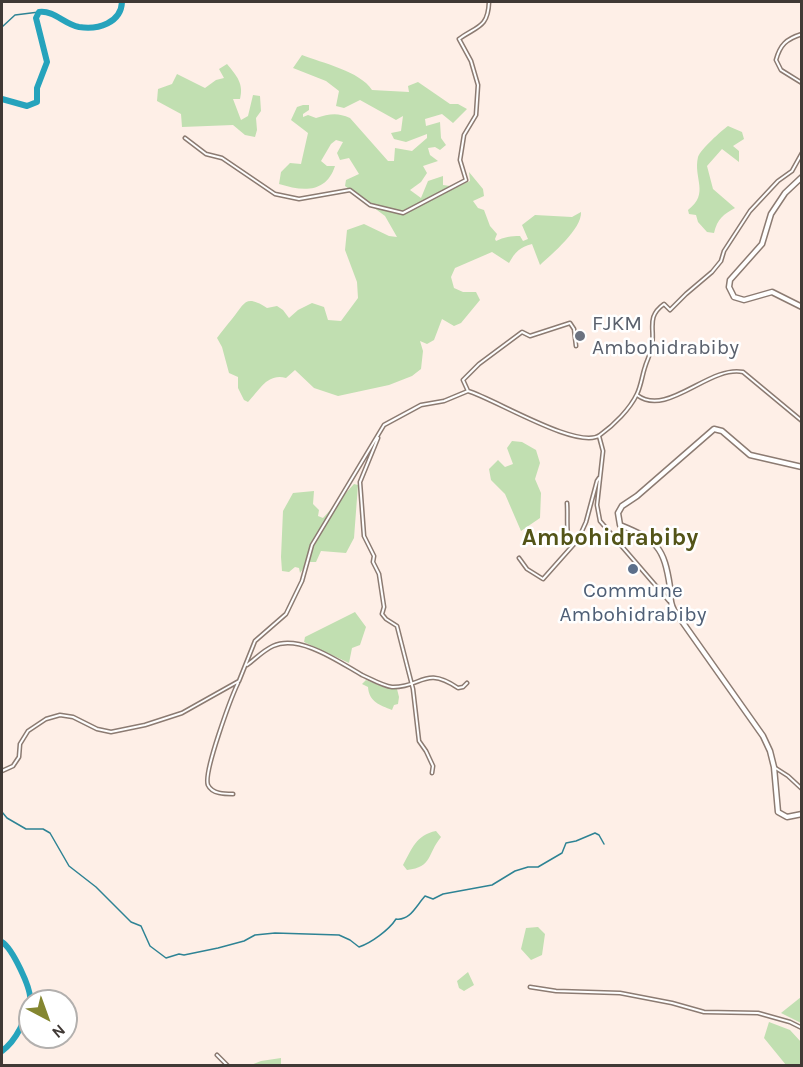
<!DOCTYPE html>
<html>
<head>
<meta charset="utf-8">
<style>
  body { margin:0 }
  #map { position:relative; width:803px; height:1067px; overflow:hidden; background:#feefe7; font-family:Karla,sans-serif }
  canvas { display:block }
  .frame { position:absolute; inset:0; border:3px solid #403935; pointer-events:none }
  .north { position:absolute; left:18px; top:989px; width:60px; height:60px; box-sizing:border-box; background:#fff; border:2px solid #b3b0ae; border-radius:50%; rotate:139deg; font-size:16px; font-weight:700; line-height:24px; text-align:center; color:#403935 }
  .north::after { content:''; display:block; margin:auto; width:21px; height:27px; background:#848630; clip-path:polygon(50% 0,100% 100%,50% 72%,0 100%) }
</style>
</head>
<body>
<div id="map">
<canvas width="803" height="1067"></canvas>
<div class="frame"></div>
<div class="north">N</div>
</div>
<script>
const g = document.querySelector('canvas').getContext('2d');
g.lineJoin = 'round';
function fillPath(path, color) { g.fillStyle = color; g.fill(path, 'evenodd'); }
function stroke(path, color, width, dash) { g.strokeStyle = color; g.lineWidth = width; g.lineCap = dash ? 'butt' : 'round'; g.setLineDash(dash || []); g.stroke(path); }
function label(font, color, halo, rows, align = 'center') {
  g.font = font + ' Karla,sans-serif'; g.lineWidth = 5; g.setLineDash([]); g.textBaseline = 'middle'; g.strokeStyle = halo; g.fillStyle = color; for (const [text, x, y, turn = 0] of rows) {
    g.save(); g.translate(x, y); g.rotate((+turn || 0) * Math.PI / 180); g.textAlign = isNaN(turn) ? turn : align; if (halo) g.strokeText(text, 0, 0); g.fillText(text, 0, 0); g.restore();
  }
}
fillPath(new Path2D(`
  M 302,55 C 322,63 360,71 372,90 L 409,92 L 408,86 L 418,82 L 450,104 L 458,104 L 467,109 L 453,123 L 442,114 L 425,119 L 426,126 L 440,122 L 441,138 L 446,145 L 440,150 L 435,147 L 428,148 L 430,155 L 438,161 L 423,166 L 427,173 L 421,182 L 410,190 L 421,198 L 428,181 L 443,176 L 443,185 L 457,187 L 470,181 L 469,172 L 483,189 L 484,196 L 473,201 L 478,208 L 484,210 L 490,226 L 497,234 L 495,239 L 496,241 C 504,237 511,236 520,236 L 523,241 L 528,239 L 522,225 L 535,215 L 572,217 L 581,212 C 582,229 552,254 540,265 L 532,244 C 520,247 515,252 509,263 L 492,252 L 455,268 L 451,277 L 454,288 L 463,292 L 476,292 L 480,300 L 461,323 L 454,326 L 442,319 L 434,340 L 427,344 L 420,341 L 423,351 L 421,369 L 412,376 L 389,385 L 338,396 L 314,388 L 295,370 L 286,378 C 267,373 260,390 248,402 L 244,400 L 238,388 L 238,377 L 229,373 L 222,347 L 217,338 C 222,331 227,325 232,319 C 245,303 245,294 267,308 L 277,306 L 283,310 L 289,318 L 298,310 L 312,303 L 324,307 L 328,320 L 341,321 L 358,298 L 357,282 L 345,250 L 347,230 L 364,224 L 389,236 L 397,237 L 385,216 L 345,186 L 346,180 L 359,174 L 349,158 L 340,160 L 337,153 L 343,142 L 336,140 L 331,144 L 321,161 L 327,166 L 335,166 C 326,194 302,191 279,184 L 281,172 L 290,163 L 301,164 L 308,133 L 291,120 L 297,107 L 303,105 L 309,105 L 309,110 L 303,114 L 303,117 L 308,115 L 316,118 C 329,114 337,112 350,118 L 388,161 L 394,161 L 395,148 L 412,151 L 427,138 L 427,134 L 406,142 L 394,139 L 391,133 L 401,131 L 403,116 L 396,120 L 360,100 L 344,108 L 336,106 L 339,91 L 326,81 L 293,68 Z
  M 227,64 C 237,76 244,84 240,99 L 233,99 L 241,120 L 248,116 L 253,95 L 260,96 L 261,111 L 256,118 L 257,130 L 255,137 L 245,135 L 233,125 L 182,127 L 181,114 L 157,101 L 158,89 L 172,84 L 177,74 L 205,88 L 216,80 L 224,78 L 219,69 Z
  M 728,126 L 742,132 L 744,139 L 733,146 L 739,151 L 739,162 L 722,149 L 707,166 L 713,189 L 735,208 C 724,214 717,219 714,233 L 707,232 L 698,222 L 696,215 L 689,214 L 688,210 C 710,193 693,179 698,157 C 701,149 721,131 728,126 Z
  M 512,441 L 522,442 L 536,450 L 540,463 L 535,479 L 541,493 L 540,518 L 521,531 L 505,494 L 491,480 L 489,469 L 498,460 L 505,467 L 513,464 L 507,448 Z
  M 354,484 L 358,485 L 354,538 L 346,553 L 321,551 L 316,562 L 308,562 L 300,573 L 299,568 L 295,567 L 289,572 L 282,571 L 281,557 L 283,511 L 293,493 L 314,491 L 313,504 L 319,510 L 318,516 L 323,518 Z
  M 355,612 L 366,627 L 360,645 L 352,648 L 349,663 L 304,642 L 305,637 Z
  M 366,680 L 386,688 L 397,689 L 399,697 L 398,704 L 394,705 L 392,710 C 380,705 369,702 368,687 L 362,684 Z
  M 436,831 L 441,837 C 427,854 433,867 407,870 L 403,865 C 412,849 416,835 436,831 Z
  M 538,927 L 545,934 L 542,955 L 531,960 L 521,949 L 526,928 Z
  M 468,972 L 474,985 L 464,991 L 459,988 L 457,981 Z
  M 801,997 L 802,997 L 801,1023 L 781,1013 Z
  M 769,1022 L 790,1030 L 801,1042 L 801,1065 L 786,1065 L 764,1038 Z
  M 281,1058 L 281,1065 L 251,1065 L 261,1061 Z`), '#c1dfb1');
stroke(new Path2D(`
  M 2,27 L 15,15 L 39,12
  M 2,812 L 7,818 L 26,829 L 43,829 L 50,833 L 69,866 L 96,887 L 131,922 L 141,926 L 150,946 L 166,958 L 179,954 L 184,955 L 218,948 L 244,941 L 255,935 L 275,933 L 339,935 L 350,940 L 359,947 C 371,943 389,930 396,919 C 410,921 416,906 425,896 L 433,899 L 443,894 L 492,885 L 515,871 L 528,867 L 538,867 L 562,853 L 566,843 L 576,841 L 595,833 L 599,835 L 604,844`), '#2e8394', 1.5);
stroke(new Path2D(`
  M 2,99 L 27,106 L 37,102 L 37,88 L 47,62 L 36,18 L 39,12 C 54,10 64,24 79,27 C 98,30 121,23 122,2
  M 2,942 C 12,948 32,989 30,1001
  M 2,1051 C 17,1040 26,1019 30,1001`), '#26a3bc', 6);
const street = new Path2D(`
  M 802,34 C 786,39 780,45 776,60 L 781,70 L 802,83
  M 185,138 L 206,154 L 222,158 L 275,194 L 299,199 L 350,190 L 370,205 L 403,213 L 466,180 L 460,160 L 464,135 L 476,115 L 478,85 L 471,61 L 459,39 C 477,26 488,28 489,2
  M 468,391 L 463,380 L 479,364 L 522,332 L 530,336 L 570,323 L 574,329 L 576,346
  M 637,395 C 667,418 709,365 743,372 L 802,421
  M 599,436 L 603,451 L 597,505 L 600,521 L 669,601
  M 378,438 L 360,482 L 364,536 L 374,556 L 373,562 L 379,574 L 384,607 L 382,614 L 386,619 L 397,626 L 413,689 L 419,741 L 426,751 L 433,766 L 432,773
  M 567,503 C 568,515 566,531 569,542 L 577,542 L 586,522 L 597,481 L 599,478
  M 519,558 L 527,569 L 543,579 L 575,543
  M 247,665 C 255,659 264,650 273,646 C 300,634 339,662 362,675 C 371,679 383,686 392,687 C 422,688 424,665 458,688 L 463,687 L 467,683
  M 774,767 L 788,776 L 802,789
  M 2,771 L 13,766 L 19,757 L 20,744 L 28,731 L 46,719 L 60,715 L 73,717 L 97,729 L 111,732 L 145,725 L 182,713 L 239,681 L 255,641 L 286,614 L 302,581 L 312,545 L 384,425 L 421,405 L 444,401 L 468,391 C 493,398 579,451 600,435 C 614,425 630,409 637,394 C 641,386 642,376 645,367 C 647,360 651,353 652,346 C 655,328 646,317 664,304 L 670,310 L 686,294 L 712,272 L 721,261 L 724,251 L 750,211 L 778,181 L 792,171 L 802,153
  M 233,794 C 225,794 212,794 208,785 C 203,773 231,698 238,683
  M 530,987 L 556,991 L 620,993 L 672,1003 L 704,1012 L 758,1013 L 790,1022 L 802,1028
  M 217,1055 L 228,1066`);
const secondary = new Path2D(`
  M 802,177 L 785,193 L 771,214 L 762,244 L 730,280 L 729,287 L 734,297 L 744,300 L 772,292 L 802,307
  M 802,467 L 750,455 L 722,431 L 714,429 L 637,496 L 622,506 L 618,513 L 620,525 C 657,540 664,547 670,587 C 671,596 669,601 674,610 L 763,736 L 770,751 L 774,767 L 778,812 L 787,817 L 802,814`);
stroke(street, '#8c7b72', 5);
stroke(secondary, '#8c7b72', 7);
stroke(street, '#fff', 2);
stroke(secondary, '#fff', 4);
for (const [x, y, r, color] of [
  [580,336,6,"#6b7280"],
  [633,569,6,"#5c6f8a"]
]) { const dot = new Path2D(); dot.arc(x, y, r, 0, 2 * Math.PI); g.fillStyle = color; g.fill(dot); stroke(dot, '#fff', 2); }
label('21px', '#5b616d', '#fff', [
  ["FJKM",592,324],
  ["Ambohidrabiby",592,348]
], 'left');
label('21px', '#4e5e75', '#fff', [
  ["Commune",633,591],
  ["Ambohidrabiby",633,615]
]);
label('bold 24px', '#535418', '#fff', [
  ["Ambohidrabiby",610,538]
]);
</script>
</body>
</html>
